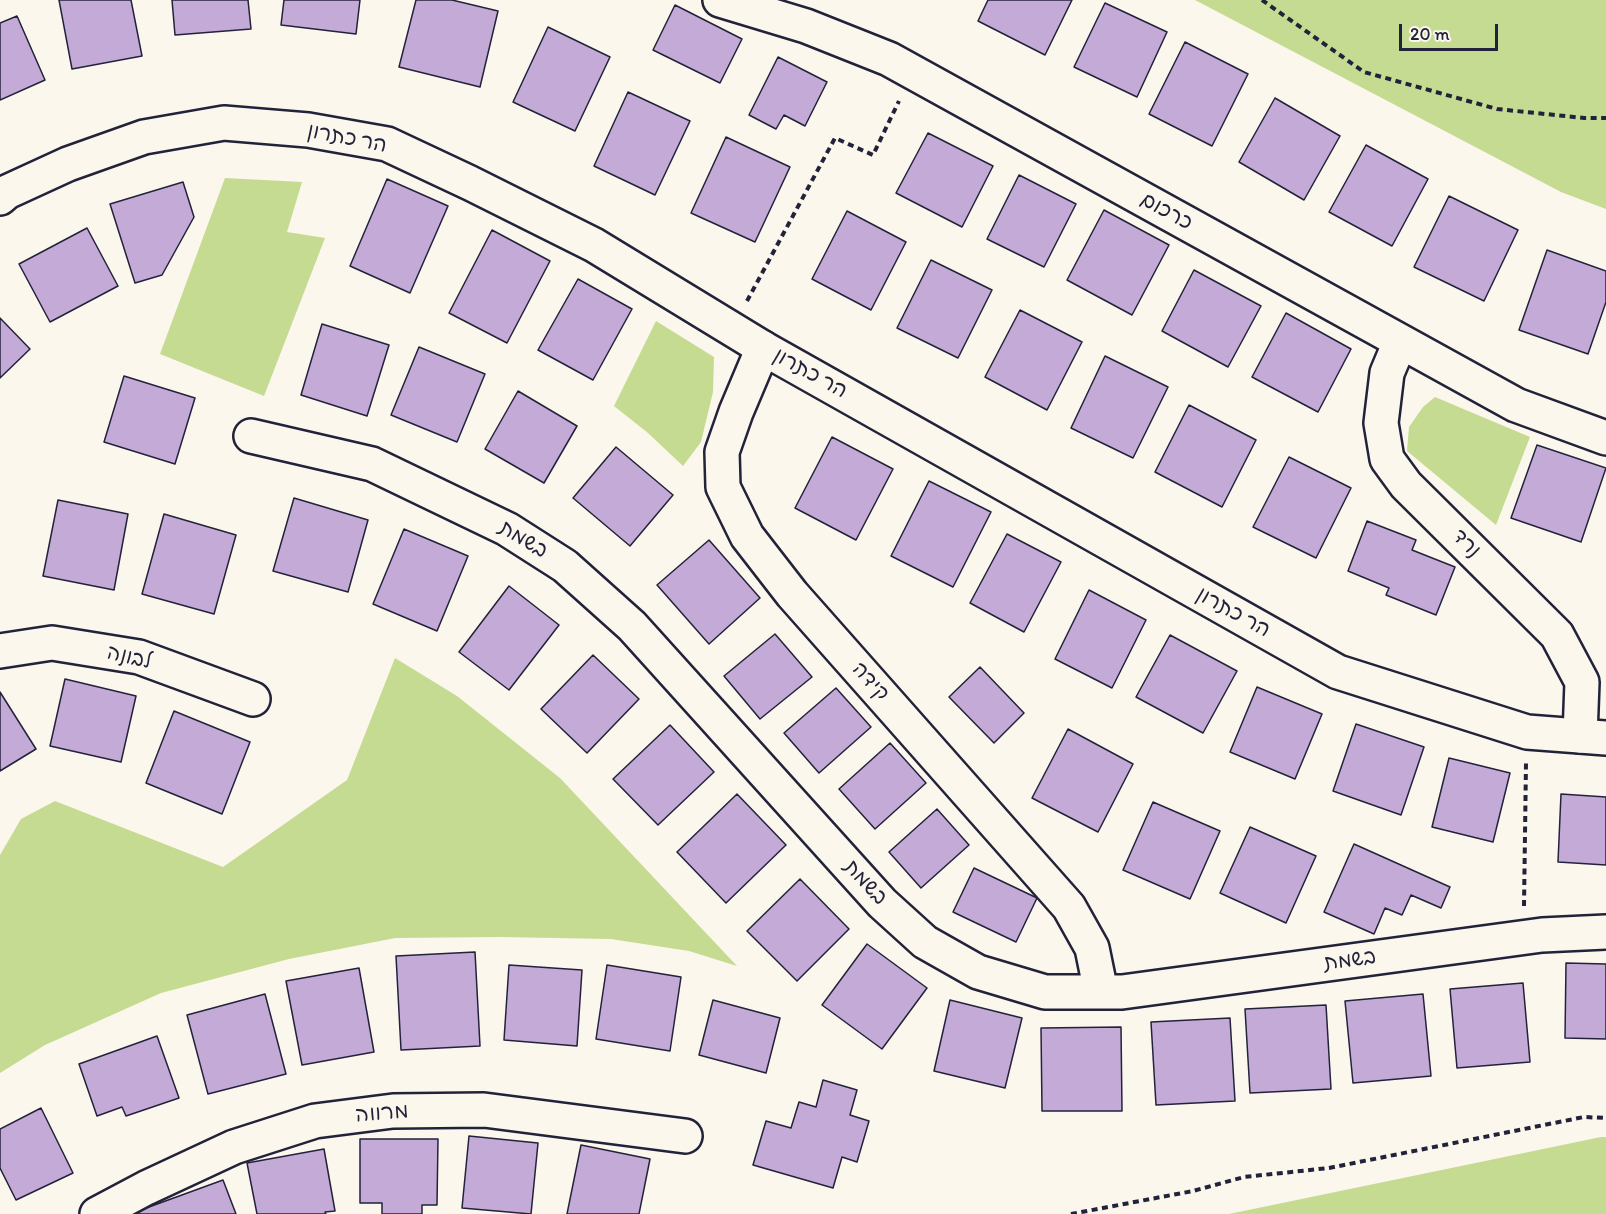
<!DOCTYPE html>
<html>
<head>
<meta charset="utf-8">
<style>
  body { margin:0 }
  #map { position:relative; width:1606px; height:1214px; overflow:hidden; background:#fbf7ec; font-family:Itim,sans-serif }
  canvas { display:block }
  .scale { position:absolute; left:1399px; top:24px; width:99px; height:27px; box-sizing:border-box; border:3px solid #22223b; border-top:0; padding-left:8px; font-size:18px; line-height:21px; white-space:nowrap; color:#22223b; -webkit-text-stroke:4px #fbf7ec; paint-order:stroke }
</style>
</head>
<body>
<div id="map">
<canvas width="1606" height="1214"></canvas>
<div class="scale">20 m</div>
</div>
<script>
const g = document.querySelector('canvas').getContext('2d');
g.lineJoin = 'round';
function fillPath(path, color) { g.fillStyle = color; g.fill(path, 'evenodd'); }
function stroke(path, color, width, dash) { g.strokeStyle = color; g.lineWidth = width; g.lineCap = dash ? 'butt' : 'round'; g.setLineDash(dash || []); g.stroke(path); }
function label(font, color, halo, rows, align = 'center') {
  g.font = font + ' Itim,"Playpen Sans Hebrew",sans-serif'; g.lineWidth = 6; g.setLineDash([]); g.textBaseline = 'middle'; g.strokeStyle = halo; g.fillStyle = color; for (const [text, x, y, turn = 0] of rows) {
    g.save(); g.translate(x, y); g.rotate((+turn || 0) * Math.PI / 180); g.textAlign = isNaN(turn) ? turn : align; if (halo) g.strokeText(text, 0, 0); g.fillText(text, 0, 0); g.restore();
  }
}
fillPath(new Path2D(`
  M 1195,0 L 1606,0 L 1606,209 L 1561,192 Z
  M 225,178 L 302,182 L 287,232 L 325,238 L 264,396 L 160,354 Z
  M 656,321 L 714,357 L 713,392 L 701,442 L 683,466 L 648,433 L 614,406 Z
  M 1435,397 L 1530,437 L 1496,525 L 1407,451 L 1409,427 L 1423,407 Z
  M 395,658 L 457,696 L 560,778 L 737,966 L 689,951 L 611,939 L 500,937 L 395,938 L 289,959 L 161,993 L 45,1045 L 0,1073 L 0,855 L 21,819 L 55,801 L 223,867 L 347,780 Z
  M 1601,1137 L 1606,1137 L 1606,1214 L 1229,1214 Z`), '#c5db91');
const building = new Path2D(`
  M 59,0 L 131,0 L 142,56 L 72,69 Z
  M 172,0 L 248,0 L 251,29 L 175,35 Z
  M 284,0 L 360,0 L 356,34 L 281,25 Z
  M 416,0 L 452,0 L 498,11 L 480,87 L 399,67 Z
  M 988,0 L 1072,0 L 1045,55 L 978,21 Z
  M 1105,3 L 1167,32 L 1137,97 L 1074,67 Z
  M 675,5 L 742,39 L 720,83 L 653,50 Z
  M 17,16 L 45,80 L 0,100 L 0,23 Z
  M 548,27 L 610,57 L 575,131 L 513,102 Z
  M 1185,42 L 1248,74 L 1212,146 L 1149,114 Z
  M 778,57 L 827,82 L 805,126 L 784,115 L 776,129 L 749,115 Z
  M 628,92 L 690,121 L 655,195 L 594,166 Z
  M 1275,98 L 1340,136 L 1304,200 L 1239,162 Z
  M 928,133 L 993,166 L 962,227 L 896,193 Z
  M 726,137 L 790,167 L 755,242 L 691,213 Z
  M 1366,145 L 1428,179 L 1392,246 L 1329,212 Z
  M 1019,175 L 1076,204 L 1044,267 L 987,239 Z
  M 387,179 L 448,206 L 410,293 L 350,266 Z
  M 183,182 L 194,217 L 162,275 L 135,283 L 110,204 Z
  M 1449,196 L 1518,230 L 1484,301 L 1414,267 Z
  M 1104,210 L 1169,245 L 1132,315 L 1067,280 Z
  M 847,211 L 906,242 L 871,310 L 812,279 Z
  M 87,228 L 118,286 L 50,322 L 19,264 Z
  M 492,230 L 550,261 L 507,343 L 449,313 Z
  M 1547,250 L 1606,271 L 1606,302 L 1588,354 L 1519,330 Z
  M 931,260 L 992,290 L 958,358 L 897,328 Z
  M 1194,270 L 1261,306 L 1228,367 L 1162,331 Z
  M 578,279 L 632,309 L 593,380 L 538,350 Z
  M 1020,310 L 1082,342 L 1047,410 L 985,377 Z
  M 1286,313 L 1351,349 L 1318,412 L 1252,377 Z
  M 0,318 L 30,349 L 0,378 Z
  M 322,324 L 389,345 L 367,416 L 301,395 Z
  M 419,347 L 485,374 L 457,442 L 391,415 Z
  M 1105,356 L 1168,387 L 1133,458 L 1071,428 Z
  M 124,376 L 195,398 L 175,464 L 104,442 Z
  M 518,391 L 577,426 L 544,483 L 485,449 Z
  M 1189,405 L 1256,440 L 1222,507 L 1155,472 Z
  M 832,437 L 893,469 L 856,540 L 795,508 Z
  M 1537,445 L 1606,468 L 1581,542 L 1511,518 Z
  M 616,447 L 673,495 L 630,546 L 573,498 Z
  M 1289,457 L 1351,488 L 1316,558 L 1253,527 Z
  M 929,481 L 991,512 L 953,587 L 891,556 Z
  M 294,498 L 368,520 L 348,592 L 273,571 Z
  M 58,500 L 128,514 L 114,590 L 43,576 Z
  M 164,514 L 236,535 L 214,614 L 142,594 Z
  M 1367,521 L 1416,540 L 1412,550 L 1455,567 L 1436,615 L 1386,595 L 1389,588 L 1348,571 Z
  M 404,529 L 468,556 L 437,631 L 373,604 Z
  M 1007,534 L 1061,562 L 1024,632 L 970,603 Z
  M 709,540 L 760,598 L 709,644 L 657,585 Z
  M 509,586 L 559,625 L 509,690 L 459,652 Z
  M 1089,590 L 1146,620 L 1112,688 L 1055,659 Z
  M 775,634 L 812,677 L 760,719 L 724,676 Z
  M 1170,635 L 1237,671 L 1203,733 L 1136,697 Z
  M 593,655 L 639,699 L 587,753 L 541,709 Z
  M 980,667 L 1024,713 L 994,743 L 949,697 Z
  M 65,679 L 136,696 L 121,762 L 50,746 Z
  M 1257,687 L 1322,714 L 1295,779 L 1230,752 Z
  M 836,688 L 871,727 L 819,773 L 784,733 Z
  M 0,692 L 36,749 L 0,771 Z
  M 174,711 L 250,742 L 222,814 L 146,783 Z
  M 1356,724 L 1424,747 L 1401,815 L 1333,791 Z
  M 670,725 L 714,772 L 658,825 L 613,779 Z
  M 1068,729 L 1133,764 L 1098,832 L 1032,798 Z
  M 890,743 L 926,783 L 875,829 L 839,789 Z
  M 1449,758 L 1510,773 L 1493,842 L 1432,827 Z
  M 737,794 L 786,845 L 726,903 L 677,852 Z
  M 1561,794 L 1606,797 L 1606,865 L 1558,862 Z
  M 1153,802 L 1220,831 L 1190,899 L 1123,870 Z
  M 937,809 L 969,845 L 921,888 L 889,852 Z
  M 1250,827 L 1316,856 L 1286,923 L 1220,893 Z
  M 1354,844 L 1450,887 L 1441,908 L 1411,895 L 1402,915 L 1385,908 L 1374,934 L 1324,912 Z
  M 974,868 L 1037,898 L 1016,942 L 953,912 Z
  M 800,879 L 849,929 L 797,981 L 747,931 Z
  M 867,944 L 927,988 L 882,1049 L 822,1005 Z
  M 475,952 L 480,1046 L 401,1050 L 396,956 Z
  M 1566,963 L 1606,964 L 1606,1039 L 1565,1038 Z
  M 509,965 L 582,970 L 577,1046 L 504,1040 Z
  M 607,965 L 681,977 L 670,1051 L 596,1039 Z
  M 359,968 L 374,1052 L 302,1065 L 286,981 Z
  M 1523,983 L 1530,1062 L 1457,1068 L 1450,989 Z
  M 265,994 L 286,1074 L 208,1094 L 187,1015 Z
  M 1423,994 L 1431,1076 L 1353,1083 L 1345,1001 Z
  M 713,1000 L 780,1018 L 766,1073 L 699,1055 Z
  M 950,1000 L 1022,1018 L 1005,1088 L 934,1071 Z
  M 1326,1005 L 1331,1089 L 1250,1093 L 1245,1009 Z
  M 1230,1018 L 1235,1101 L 1156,1105 L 1151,1022 Z
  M 1121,1027 L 1122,1111 L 1042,1111 L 1041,1028 Z
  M 157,1036 L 179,1098 L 126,1116 L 122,1107 L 97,1116 L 79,1064 Z
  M 823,1080 L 857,1090 L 850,1115 L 869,1121 L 857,1162 L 842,1157 L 833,1188 L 753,1165 L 766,1121 L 791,1128 L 799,1102 L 816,1107 Z
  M 41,1108 L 73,1173 L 16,1200 L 0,1168 L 0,1129 Z
  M 469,1136 L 538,1143 L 531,1214 L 462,1208 Z
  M 360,1139 L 438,1139 L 437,1205 L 422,1205 L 422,1214 L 382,1214 L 382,1203 L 360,1203 Z
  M 581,1145 L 650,1159 L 639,1214 L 567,1214 Z
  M 324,1149 L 335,1211 L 325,1212 L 326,1214 L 257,1214 L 247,1163 Z
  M 223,1180 L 236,1214 L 139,1214 L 138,1211 Z`);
fillPath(building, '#c4aad7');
stroke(building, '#22223b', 1.5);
const street = new Path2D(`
  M 720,0 L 806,26 L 889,59 L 1516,405 L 1606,438
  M 1400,342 L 1387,373 L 1381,423 L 1387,459 L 1406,485 L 1557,635 L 1582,682 L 1580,736
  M 763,348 L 736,412 L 722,452 L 723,487 L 747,536 L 792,594 L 1069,907 L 1092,948 L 1101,992
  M 251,436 L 372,464 L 507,529 L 565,566 L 632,626 L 882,903 L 925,942 L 978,972 L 1045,992 L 1122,992 L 1542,935 L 1606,932
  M 0,651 L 52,643 L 139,657 L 253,699
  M 97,1214 L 146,1188 L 234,1147 L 315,1121 L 393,1111 L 484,1110 L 685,1136`);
const secondary = new Path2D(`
  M 0,198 L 7,192 L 68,164 L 144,137 L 224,123 L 308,130 L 387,144 L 470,183 L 594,245 L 763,348 L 1338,672 L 1527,732 L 1606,738`);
stroke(street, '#22223b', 38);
stroke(secondary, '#22223b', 38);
stroke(new Path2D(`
  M 1262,0 L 1364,72 L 1497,109 L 1584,118 L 1606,118
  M 747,301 L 835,138 L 873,155 L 899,101
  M 1524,906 L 1526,763
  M 1071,1214 L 1193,1191 L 1244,1177 L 1329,1168 L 1584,1117 L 1606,1118`), '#22223b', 4, [6, 4.5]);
stroke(street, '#fbf7ec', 33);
stroke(secondary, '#fbf7ec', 33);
label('21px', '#22223b', '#fbf7ec', [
  ["הר כתרון",347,139,11],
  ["כרכום",1166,212,29],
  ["הר כתרון",810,374,29],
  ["בשמת",523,540,31],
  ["נרד",1466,544,45],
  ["הר כתרון",1233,613,29],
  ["לבונה",129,658,13],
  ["קידה",870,682,48],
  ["בשמת",865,883,47],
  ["בשמת",1350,961,-8],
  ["מרווה",382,1114,-5]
]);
</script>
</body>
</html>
